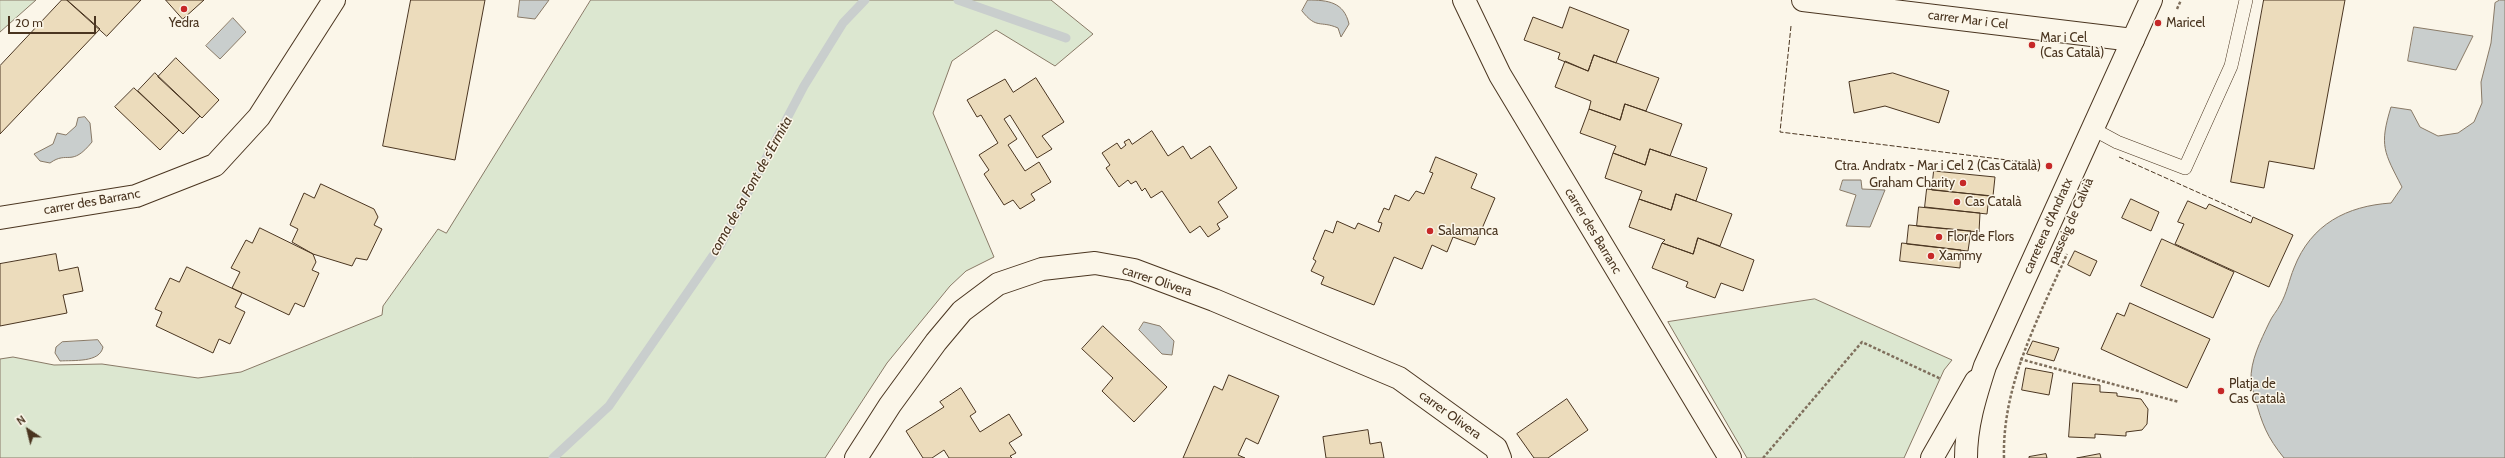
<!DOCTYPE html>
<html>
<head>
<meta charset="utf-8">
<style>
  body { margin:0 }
  #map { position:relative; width:2505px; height:458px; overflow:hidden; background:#fbf6e9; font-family:Cabin,sans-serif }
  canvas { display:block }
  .north { position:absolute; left:8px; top:410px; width:40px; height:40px; -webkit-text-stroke:3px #fbf6e9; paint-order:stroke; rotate:325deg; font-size:11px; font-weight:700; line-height:16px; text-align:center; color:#4a3520 }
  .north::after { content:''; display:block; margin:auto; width:14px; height:18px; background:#4a3520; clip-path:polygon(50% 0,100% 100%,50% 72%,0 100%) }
  .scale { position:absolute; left:8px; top:16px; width:88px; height:18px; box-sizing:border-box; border:2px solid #4a3520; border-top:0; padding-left:5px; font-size:12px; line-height:14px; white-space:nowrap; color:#4a3520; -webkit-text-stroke:3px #fbf6e9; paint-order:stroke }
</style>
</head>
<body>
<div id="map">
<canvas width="2505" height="458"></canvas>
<div class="north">N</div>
<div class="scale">20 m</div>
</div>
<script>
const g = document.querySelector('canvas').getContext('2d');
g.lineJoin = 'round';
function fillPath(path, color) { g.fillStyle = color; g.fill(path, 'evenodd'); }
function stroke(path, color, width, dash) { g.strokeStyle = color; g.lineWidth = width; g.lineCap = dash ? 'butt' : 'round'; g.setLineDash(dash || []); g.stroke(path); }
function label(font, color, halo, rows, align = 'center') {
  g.font = font + ' Cabin,sans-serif'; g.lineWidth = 3; g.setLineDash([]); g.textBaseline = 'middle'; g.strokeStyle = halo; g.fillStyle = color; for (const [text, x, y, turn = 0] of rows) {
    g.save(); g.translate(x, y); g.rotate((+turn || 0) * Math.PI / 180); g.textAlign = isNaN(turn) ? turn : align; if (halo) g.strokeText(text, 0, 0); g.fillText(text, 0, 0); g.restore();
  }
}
const green = new Path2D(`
  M 0,0 L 36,0 L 0,32 Z
  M 591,0 L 1051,0 L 1093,34 L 1055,66 L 996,30 L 952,61 L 933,113 L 994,257 L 966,271 L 950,286 L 887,363 L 825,458 L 0,458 L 0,359 L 13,357 L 54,365 L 102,364 L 198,378 L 241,372 L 382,315 L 383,306 L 438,229 L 446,233 Z
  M 1815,299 L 1952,360 L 1944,370 L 1904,458 L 1747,458 L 1668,322 Z`);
fillPath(green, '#dce7d0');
stroke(green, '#887966', 1);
const water = new Path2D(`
  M 520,0 L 549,0 L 535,19 L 518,17 Z
  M 1308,0 C 1328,0 1344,2 1349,24 L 1341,37 L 1338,28 C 1320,20 1317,30 1302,11 Z
  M 2500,0 L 2505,0 L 2505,458 L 2284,458 C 2267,437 2262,424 2255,398 C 2254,393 2251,386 2251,381 C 2250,361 2261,340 2269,323 C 2272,316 2277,311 2280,305 C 2287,293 2289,280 2294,268 C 2311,224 2347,206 2391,203 L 2402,187 C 2384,152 2379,146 2391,107 L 2411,110 L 2420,127 L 2438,136 L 2458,133 L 2474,122 L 2482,103 L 2481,82 L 2491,43 L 2495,3 Z
  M 233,18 L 246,32 L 220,59 L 206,46 Z
  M 2414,27 L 2473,36 L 2456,70 L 2408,61 Z
  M 85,117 L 90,123 L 92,142 C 71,168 68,150 50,163 L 40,161 L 34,154 L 53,144 L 57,133 L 66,135 L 76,126 L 78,118 Z
  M 1843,180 L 1861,180 L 1862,189 L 1885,190 L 1870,227 L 1846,226 L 1856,195 L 1840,190 Z
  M 1144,322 L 1160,326 L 1174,341 L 1172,355 L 1162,354 L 1139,330 Z
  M 98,340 L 103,347 C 100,363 73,360 60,361 L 55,353 L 56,347 L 62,342 Z`);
fillPath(water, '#c9cecd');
stroke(water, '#887966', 1);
stroke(new Path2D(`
  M 958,0 L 1066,38
  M 553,458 L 609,406 L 721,244 L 804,86 L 843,23 L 865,0`), '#c9cecd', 9);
const building = new Path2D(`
  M 62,0 L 67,0 L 100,29 L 0,134 L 0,66 Z
  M 67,0 L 141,0 L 107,36 Z
  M 166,0 L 204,0 L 183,19 Z
  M 411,0 L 485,0 L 455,160 L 383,146 Z
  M 2264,0 L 2345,0 L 2314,169 L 2269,161 L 2264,188 L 2231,182 Z
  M 1570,7 L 1629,30 L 1616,63 L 1594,55 L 1588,71 L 1558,59 L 1560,53 L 1524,40 L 1533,17 L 1562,28 Z
  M 1594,55 L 1659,78 L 1646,111 L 1625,104 L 1620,120 L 1589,109 L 1591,101 L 1555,87 L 1565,61 L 1588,71 Z
  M 176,58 L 219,100 L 202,118 L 158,77 Z
  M 155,73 L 200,116 L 183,134 L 138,91 Z
  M 1893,73 L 1949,91 L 1939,123 L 1885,106 L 1854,113 L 1849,82 Z
  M 1036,78 L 1064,122 L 1042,136 L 1052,149 L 1037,158 L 1010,115 L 1004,119 L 1017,139 L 1008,145 L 1025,171 L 1039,162 L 1051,182 L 1031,194 L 1035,200 L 1020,209 L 1013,200 L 1004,205 L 984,174 L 989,170 L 979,155 L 998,143 L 981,115 L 977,117 L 967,100 L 1005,79 L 1013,92 Z
  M 134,88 L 179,130 L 160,150 L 115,107 Z
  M 1625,104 L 1682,124 L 1670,156 L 1650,149 L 1645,165 L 1613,153 L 1616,146 L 1580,133 L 1589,109 L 1620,120 Z
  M 1152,131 L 1168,156 L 1183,146 L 1191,159 L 1210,146 L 1237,188 L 1218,202 L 1228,217 L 1217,224 L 1220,229 L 1208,237 L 1200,226 L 1190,233 L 1162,191 L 1151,198 L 1145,188 L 1142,191 L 1136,181 L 1131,184 L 1128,180 L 1119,187 L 1106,168 L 1110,165 L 1102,153 L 1117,143 L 1121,149 L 1126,145 L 1124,142 L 1129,139 L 1132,144 Z
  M 1650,149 L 1707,168 L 1696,201 L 1676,194 L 1671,210 L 1639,199 L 1642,191 L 1605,178 L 1613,153 L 1645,165 Z
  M 1436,157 L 1477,174 L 1471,188 L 1495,198 L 1475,245 L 1453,237 L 1447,252 L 1432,245 L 1422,269 L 1394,257 L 1374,305 L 1321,284 L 1324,277 L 1311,271 L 1316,261 L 1313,259 L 1325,230 L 1333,233 L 1337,221 L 1355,229 L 1358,223 L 1379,232 L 1382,223 L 1378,222 L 1384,208 L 1389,210 L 1395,195 L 1409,201 L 1416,191 L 1424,194 L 1433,173 L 1430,172 Z
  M 1934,171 L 1995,177 L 1993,196 L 1932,190 Z
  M 321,184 L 374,209 L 378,217 L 374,225 L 382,229 L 367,260 L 356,258 L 352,266 L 313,254 L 292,242 L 298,229 L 290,225 L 304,193 L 314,198 Z
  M 1927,189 L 1989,196 L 1987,214 L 1925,207 Z
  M 1676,194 L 1732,214 L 1720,246 L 1698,238 L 1693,254 L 1662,243 L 1665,240 L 1629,227 L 1639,199 L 1671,210 Z
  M 2131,199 L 2159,212 L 2151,231 L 2122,218 Z
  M 2188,201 L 2206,209 L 2209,204 L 2251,223 L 2253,217 L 2293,235 L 2269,287 L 2175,244 L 2184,224 L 2178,222 Z
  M 1919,207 L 1980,213 L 1979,232 L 1917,226 Z
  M 1909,225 L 1971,231 L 1968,251 L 1907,244 Z
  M 260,228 L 313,254 L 316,262 L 312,270 L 319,273 L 304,307 L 295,303 L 289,315 L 232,288 L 240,272 L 231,268 L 246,240 L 252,243 Z
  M 1698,238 L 1754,260 L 1743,291 L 1721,283 L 1715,298 L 1686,287 L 1688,282 L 1652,268 L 1662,243 L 1693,254 Z
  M 2162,239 L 2234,272 L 2213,318 L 2141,286 Z
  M 1902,243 L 1961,250 L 1960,268 L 1900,261 Z
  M 2075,251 L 2097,261 L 2090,276 L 2068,265 Z
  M 56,254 L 59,271 L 78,267 L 83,291 L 63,295 L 67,313 L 0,326 L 0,264 Z
  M 187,267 L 242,293 L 235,307 L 245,312 L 230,344 L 219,339 L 213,353 L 156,326 L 162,312 L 155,309 L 170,278 L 179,282 Z
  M 2130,303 L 2210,339 L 2187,388 L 2101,349 L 2117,313 L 2124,316 Z
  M 1103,326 L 1167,387 L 1134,422 L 1102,391 L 1113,378 L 1082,349 Z
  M 2033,341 L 2059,348 L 2054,361 L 2027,354 Z
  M 2026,368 L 2053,373 L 2049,395 L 2022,390 Z
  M 1229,375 L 1279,396 L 1258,444 L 1246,438 L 1238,455 L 1245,458 L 1183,458 L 1214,386 L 1222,390 Z
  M 2073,383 L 2100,385 L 2100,392 L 2117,393 L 2117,396 L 2141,399 L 2148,409 L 2147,424 L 2142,430 L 2126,432 L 2126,436 L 2095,434 L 2095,438 L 2069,437 Z
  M 961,388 L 976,412 L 970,416 L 980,432 L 1009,414 L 1022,435 L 1009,443 L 1016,453 L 1010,456 L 1012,458 L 949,458 L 944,450 L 932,458 L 923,458 L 906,431 L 944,407 L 940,402 Z
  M 1567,399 L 1588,430 L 1548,458 L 1534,458 L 1517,434 Z
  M 1368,430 L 1370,444 L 1381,442 L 1384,458 L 1326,458 L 1323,437 Z
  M 2046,454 L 2047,458 L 2029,458 L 2029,457 Z
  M 2100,454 L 2101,458 L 2077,458 Z`);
fillPath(building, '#ecdcbc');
stroke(building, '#4a3520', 1);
const lane = new Path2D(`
  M 2093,129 L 2117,142 L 2185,168 L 2231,66 L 2246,0`);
const street = new Path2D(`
  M 1464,0 L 1500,75 L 1730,458
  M 1803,0 L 2133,40
  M 0,218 L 136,196 L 215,165 L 259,117 L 334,0
  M 856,458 L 890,405 L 936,342 L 962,311 L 998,284 L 1042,269 L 1095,263 L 1134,270 L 1214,300 L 1399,378 L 1496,448 L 1500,458
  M 1932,458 L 1976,381`);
const primary = new Path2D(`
  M 1966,458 C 1966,426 1975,397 1985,366 L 2151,0`);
stroke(lane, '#4a3520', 14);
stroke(street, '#4a3520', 24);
stroke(primary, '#4a3520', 24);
stroke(new Path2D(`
  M 2177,9 L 2181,0
  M 2020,359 L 2179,402
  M 1763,458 L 1862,342 L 1941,379
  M 2004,458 C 2002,385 2038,319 2067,254`), '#7f6f5c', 2.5, [3, 2]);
stroke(lane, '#fbf6e9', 13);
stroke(street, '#fbf6e9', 22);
stroke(primary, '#fbf6e9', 22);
stroke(new Path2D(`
  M 1791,26 L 1780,132 L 2040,164
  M 2119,157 L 2253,217`), '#4a3520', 1, [5, 2]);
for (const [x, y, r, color] of [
  [184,9,4,"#c62828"],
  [2158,23,4,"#c62828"],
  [2032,45,4,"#c62828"],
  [2049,166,4,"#c62828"],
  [1963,183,4,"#c62828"],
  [1957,202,4,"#c62828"],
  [1430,231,4,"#c62828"],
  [1939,237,4,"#c62828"],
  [1931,256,4,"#c62828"],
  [2221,391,4,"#c62828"]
]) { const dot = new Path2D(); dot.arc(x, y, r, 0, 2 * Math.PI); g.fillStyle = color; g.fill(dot); stroke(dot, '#fbf6e9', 1.5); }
label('13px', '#4a3520', '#fbf6e9', [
  ["carrer Mar i Cel",1968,20,7],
  ["carrer des Barranc",92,202,-10],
  ["passeig de Calvià",2071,221,-66],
  ["carretera d'Andratx",2048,226,-66],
  ["carrer des Barranc",1593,231,59],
  ["carrer Olivera",1157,281,18],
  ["carrer Olivera",1450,415,36]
]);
label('13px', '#4a3520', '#fbf6e9', [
  ["Yedra",184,23,"center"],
  ["Maricel",2166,23],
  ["Mar i Cel",2040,38],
  ["(Cas Català)",2040,53],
  ["Ctra. Andratx - Mar i Cel 2 (Cas Català)",2041,166,"right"],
  ["Graham Charity",1955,183,"right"],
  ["Cas Català",1965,202],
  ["Salamanca",1438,231],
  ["Flor de Flors",1947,237],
  ["Xammy",1939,256],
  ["Platja de",2229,384],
  ["Cas Català",2229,399]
], 'left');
label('italic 14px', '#4a3520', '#fbf6e9', [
  ["coma de sa Font de s'Ermita",751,186,-61]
]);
</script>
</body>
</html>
